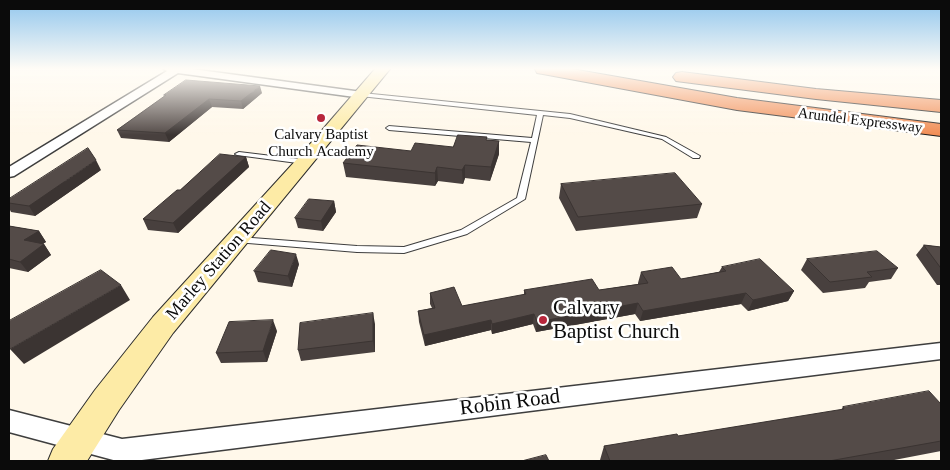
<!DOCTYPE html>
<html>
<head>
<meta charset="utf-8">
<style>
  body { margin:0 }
  #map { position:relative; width:950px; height:470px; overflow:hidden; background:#fff8ea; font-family:"Times New Roman",serif }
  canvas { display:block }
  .frame { position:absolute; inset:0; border:10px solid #0b0b0b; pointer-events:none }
</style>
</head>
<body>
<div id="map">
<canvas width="950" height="470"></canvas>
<div class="frame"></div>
</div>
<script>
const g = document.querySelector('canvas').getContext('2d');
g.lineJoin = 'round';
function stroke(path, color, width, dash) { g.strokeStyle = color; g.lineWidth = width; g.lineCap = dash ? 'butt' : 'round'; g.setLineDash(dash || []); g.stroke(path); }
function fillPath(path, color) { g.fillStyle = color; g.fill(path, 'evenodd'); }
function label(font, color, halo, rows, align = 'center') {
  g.font = font + ' "Times New Roman",serif'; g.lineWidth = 5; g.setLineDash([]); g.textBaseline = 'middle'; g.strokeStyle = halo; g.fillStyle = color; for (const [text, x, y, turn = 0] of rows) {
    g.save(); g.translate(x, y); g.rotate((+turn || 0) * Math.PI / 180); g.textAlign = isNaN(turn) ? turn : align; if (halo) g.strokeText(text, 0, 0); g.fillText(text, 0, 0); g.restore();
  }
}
const service = new Path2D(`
  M 362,93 L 570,114 L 666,137 L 700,156 L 699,158 L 693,158 L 662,139 L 570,118 L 543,115 L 525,199 L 467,234 L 404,253 L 357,252 L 236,242 L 235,240 L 236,238 L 239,237 L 357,246 L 404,247 L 461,230 L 517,198 L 531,142 L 389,130 L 386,128 L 389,126 L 532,138 L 537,115 L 360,96 L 360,94 Z
  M 239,152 L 305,160 L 309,162 L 305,164 L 237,155 L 235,154 Z`);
const minor = new Path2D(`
  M 164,69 L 192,69 L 362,92 L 367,95 L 362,98 L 178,73 L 14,176 L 9,177 L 9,167 L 167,71 Z
  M 941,343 L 941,359 L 134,461 L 117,461 L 9,432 L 9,410 L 122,439 Z`);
const secondary = new Path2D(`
  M 375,69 L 390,69 L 173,333 L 119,410 L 87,461 L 48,461 L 53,449 L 95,390 L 153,317 L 298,158 Z`);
const motorway = new Path2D(`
  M 535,69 L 572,69 L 737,98 L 941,124 L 941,136 L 737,110 L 543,74 L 537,73 Z
  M 682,72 L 816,89 L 941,100 L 941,112 L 816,99 L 676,81 L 673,77 L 676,73 Z`);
stroke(service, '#3e3e3e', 2);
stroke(minor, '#3e3e3e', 3);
stroke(secondary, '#2d2d2d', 2);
stroke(motorway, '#1c1c1c', 2);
fillPath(service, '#fff');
fillPath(minor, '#fff');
fillPath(secondary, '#fdeba6');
fillPath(motorway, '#f18d55');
fillPath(new Path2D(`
  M 262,93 L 243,109 L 212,107 L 169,142 L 121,138 L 117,130 L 165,96 L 164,95 Z
  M 487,140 L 499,141 L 499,154 L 490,181 L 465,178 L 463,184 L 438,181 L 435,186 L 346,177 L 343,163 L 411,151 L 453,147 Z
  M 246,157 L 249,167 L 178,233 L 148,230 L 143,219 L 180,190 Z
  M 101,170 L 35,216 L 11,212 L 9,208 L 9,199 Z
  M 561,184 L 702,204 L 697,218 L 576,231 L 559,198 Z
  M 334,201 L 336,212 L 323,231 L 298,228 L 295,218 Z
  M 9,226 L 39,231 L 46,242 L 42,244 L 44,244 L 51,255 L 28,272 L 9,268 Z
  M 924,245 L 941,247 L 941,285 L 937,285 L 916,255 Z
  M 807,259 L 898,268 L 891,279 L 869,282 L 865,288 L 823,293 L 801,270 Z
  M 299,264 L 292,287 L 258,282 L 254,271 Z
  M 722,267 L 794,291 L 788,301 L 748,311 L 741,304 L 640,321 L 635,314 L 536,332 L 533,324 L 492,334 L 491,330 L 425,346 L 419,322 L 418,311 L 432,308 L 430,304 L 430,293 L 462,306 L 524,295 L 524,290 L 599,290 L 638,284 L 638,283 L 641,272 L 681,279 L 719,272 Z
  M 375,324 L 375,352 L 301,361 L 298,350 Z
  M 277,331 L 267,362 L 221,363 L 216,353 Z
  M 941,404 L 941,451 L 889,461 L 600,461 L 600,460 L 604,446 L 678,436 L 841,410 L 843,407 Z`), '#48403e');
fillPath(new Path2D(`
  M 260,86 L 262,93 L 243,109 L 241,101 Z
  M 209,99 L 212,107 L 169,142 L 165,133 Z
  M 499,141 L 499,154 L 490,181 L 491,167 Z
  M 246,157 L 249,167 L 178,233 L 173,223 Z
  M 96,160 L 101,170 L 35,216 L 29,206 Z
  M 465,165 L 465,178 L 463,184 L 462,170 Z
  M 437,167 L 438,181 L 435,186 L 435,173 Z
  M 334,201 L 336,212 L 323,231 L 321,221 Z
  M 39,231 L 46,242 L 31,251 L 24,240 Z
  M 44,244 L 51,255 L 28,272 L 20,262 Z
  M 296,254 L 299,264 L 292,287 L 288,276 Z
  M 121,285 L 130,300 L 24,364 L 10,349 Z
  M 794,291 L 788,301 L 748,311 L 753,300 Z
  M 746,293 L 741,304 L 640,321 L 643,311 Z
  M 638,303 L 635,314 L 536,332 L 537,322 Z
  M 373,313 L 375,324 L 375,352 L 373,341 Z
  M 534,314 L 533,324 L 492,334 L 492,324 Z
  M 273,320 L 277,331 L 267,362 L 263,351 Z
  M 491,320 L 491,330 L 425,346 L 424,335 Z`), '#3b3432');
const building = new Path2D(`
  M 186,80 L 260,86 L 241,101 L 209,99 L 165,133 L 117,130 L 166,95 L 164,95 Z
  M 458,135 L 487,137 L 486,140 L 499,141 L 491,167 L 465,165 L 462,170 L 437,167 L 435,173 L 343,163 L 357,145 L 411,151 L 415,143 L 453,147 Z
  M 88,148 L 96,160 L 29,206 L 9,203 L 9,199 Z
  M 220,154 L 246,157 L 173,223 L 143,219 L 177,190 L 180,190 Z
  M 675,173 L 702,204 L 578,217 L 561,184 Z
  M 309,199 L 334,201 L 321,221 L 295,218 Z
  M 9,226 L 39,231 L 24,240 L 44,244 L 20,262 L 9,259 Z
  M 924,245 L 941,247 L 941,268 Z
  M 271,250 L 296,254 L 288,276 L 254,271 Z
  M 877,251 L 898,268 L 867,272 L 872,277 L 830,282 L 807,259 Z
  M 760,259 L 794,291 L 753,300 L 746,293 L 643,311 L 638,303 L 537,322 L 534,314 L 492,324 L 491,320 L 424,335 L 418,311 L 435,308 L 430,293 L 454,287 L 462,306 L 526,294 L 524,290 L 592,279 L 599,290 L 648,283 L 641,272 L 672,267 L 681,279 L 726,271 L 722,267 Z
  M 101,270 L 121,285 L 10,349 L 9,347 L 9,321 Z
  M 373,313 L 373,341 L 298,350 L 300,323 Z
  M 273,320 L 263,351 L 216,353 L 229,322 Z
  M 929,391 L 941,404 L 941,441 L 829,461 L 610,461 L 604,446 L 677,434 L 678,436 L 844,409 L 843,407 Z
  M 546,455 L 549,461 L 522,461 Z`);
fillPath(building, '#544b48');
stroke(building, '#3b3432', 1);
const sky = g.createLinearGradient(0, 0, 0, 135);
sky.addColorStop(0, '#91c6ed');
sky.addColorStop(0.51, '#fffcf6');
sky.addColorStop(1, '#fffcf600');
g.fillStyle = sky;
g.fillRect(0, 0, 950, 135);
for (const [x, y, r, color] of [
  [321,118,5,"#b8273c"],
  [543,320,5,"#b8273c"]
]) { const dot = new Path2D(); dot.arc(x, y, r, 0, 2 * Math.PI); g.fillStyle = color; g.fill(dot); stroke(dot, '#fff', 2); }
label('15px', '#0b0b0b', '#fff', [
  ["Arundel Expressway",860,121,7]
]);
label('15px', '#0b0b0b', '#fff', [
  ["Calvary Baptist",321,135],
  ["Church Academy",321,152]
]);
label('18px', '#0b0b0b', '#fff', [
  ["Marley Station Road",219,261,-49]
]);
label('21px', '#0b0b0b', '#fff', [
  ["Calvary",553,308],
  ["Baptist Church",553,332]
], 'left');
label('21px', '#0b0b0b', '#fff', [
  ["Robin Road",510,403,-7]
]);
</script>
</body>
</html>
